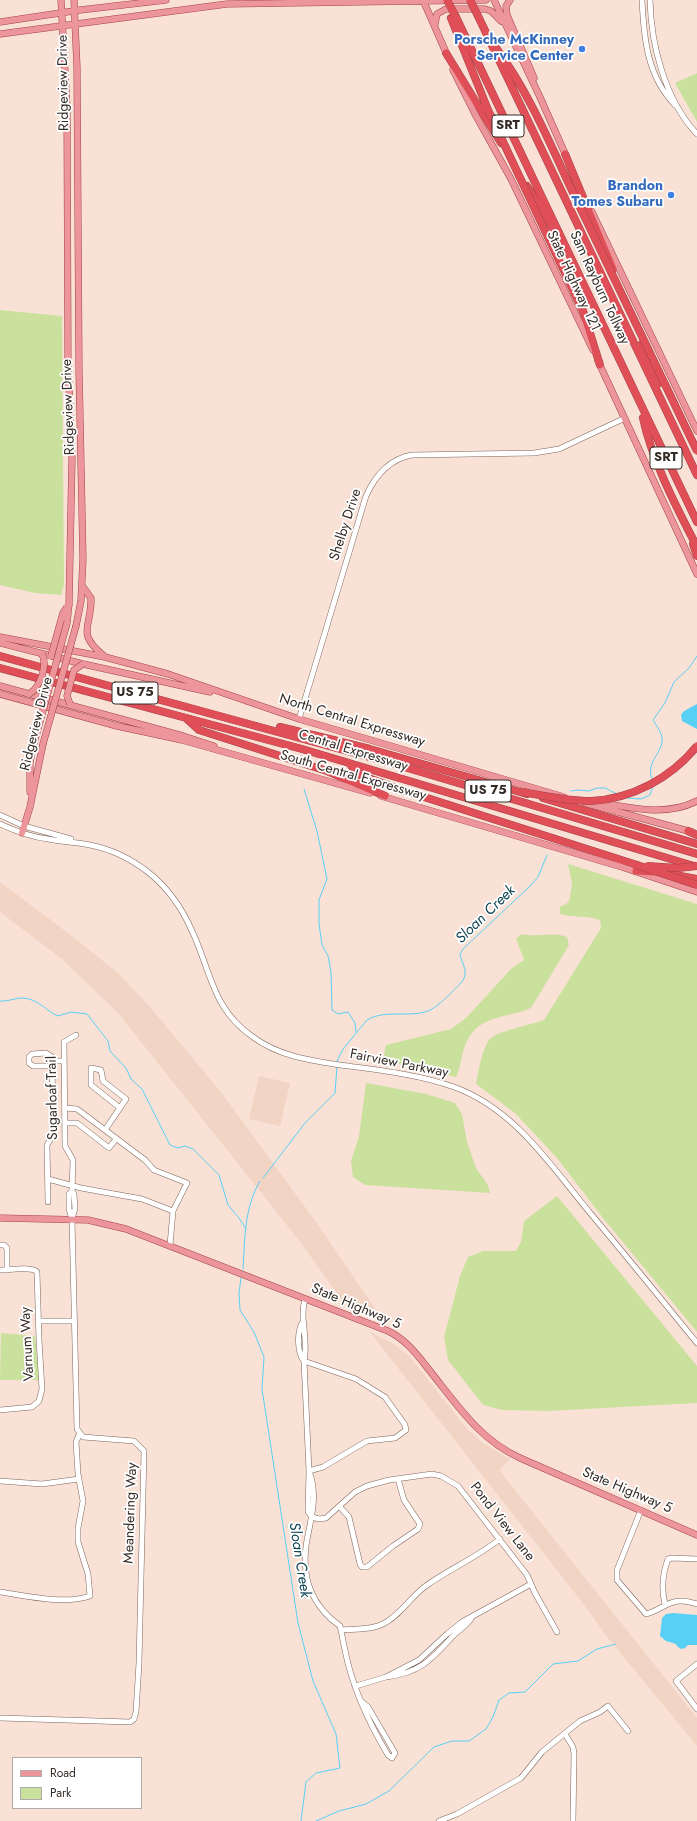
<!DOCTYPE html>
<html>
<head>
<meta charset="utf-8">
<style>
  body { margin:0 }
  #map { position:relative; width:697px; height:1821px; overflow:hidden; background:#f9e1d6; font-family:Jost,sans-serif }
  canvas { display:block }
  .legend { position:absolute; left:12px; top:1757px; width:130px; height:52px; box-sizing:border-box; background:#fff; border:1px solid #aeaba9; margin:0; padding:5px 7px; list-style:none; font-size:12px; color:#352c27 }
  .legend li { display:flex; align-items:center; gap:8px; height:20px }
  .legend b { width:20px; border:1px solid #aeaba9 }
</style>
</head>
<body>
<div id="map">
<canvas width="697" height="1821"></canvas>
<ul class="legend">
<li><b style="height:5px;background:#ec959b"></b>Road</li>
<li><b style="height:11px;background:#cae19d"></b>Park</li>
</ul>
</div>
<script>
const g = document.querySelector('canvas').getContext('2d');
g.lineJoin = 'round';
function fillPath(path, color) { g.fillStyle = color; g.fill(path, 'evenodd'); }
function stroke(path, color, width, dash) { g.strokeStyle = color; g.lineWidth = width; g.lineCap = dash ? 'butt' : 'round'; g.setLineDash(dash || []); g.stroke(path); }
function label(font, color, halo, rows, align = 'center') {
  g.font = font + ' Jost,sans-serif'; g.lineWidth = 3.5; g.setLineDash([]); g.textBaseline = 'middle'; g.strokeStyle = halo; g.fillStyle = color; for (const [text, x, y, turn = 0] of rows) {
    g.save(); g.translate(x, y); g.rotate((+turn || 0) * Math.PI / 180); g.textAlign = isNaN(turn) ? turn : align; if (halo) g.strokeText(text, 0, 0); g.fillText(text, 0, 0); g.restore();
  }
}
fillPath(new Path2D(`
  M 0,882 L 68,933 L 118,973 L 150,1007 L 221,1092 L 316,1222 L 387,1326 L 347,1307 L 298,1239 L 118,1013 L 62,959 L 0,912 Z
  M 259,1076 L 290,1083 L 280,1126 L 249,1119 Z
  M 369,1331 L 395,1345 L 410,1357 L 467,1429 L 483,1443 L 510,1459 L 499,1470 L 697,1718 L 697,1746 L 608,1638 L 582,1602 Z`), '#f2d4c5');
fillPath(new Path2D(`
  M 697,73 L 697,122 L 675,83 Z
  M 0,310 L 62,316 L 64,584 L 61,595 L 35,593 L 0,585 Z
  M 568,864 L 697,904 L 697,1332 L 603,1218 L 557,1158 L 515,1113 L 476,1084 C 479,1070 481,1052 489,1040 C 494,1032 533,1024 544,1020 L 601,928 L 600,920 C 585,915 575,918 560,914 L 560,907 L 569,902 L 572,884 Z
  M 522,934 C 537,938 552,931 567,937 L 569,945 L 531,1008 C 510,1018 480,1014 467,1041 C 461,1052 462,1065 456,1077 L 386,1061 L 384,1054 L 386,1045 L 451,1029 L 466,1018 L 512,968 L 524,960 L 516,938 Z
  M 366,1083 L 426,1094 L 455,1103 L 462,1114 L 467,1142 L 476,1168 L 488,1185 L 490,1193 L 365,1185 L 353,1177 L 351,1161 L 359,1136 Z
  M 557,1196 L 697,1366 L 697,1403 L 548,1411 L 502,1410 L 483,1405 L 448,1360 L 444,1337 L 460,1276 L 468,1257 L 483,1251 L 516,1251 L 521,1242 L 524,1221 Z
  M 1,1333 L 35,1336 L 39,1380 L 0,1380 Z`), '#cae19d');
fillPath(new Path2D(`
  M 697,704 L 697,729 L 682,721 L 681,715 L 684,711 Z
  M 673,1613 L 697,1615 L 697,1645 L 688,1645 L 685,1648 L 681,1649 L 677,1646 L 676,1644 L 666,1641 L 660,1636 L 662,1618 L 666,1614 Z`), '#58d0f5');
stroke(new Path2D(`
  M 652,779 C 645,760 664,754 662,737 C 661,732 656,725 653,720 L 665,703 L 674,682 L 689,668 L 697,656
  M 304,789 L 317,831 L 327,879 L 319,900 L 319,924 L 322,945 L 328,956 L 331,972 L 332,1010 L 338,1014 L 348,1012 L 355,1023 L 356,1032
  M 571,791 L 578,790 L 589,791 L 597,788 L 605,788 L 617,794
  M 626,798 L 641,799 L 650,795 L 653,786
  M 0,1001 C 7,1002 15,998 22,998 C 37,998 46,1011 58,1016 L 71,1012 L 87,1014 L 108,1041 L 110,1051 L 126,1068 L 131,1079 L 142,1089 L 170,1145 L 178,1148 L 185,1146 L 193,1149 L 219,1175 L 228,1205 L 239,1218 L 246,1229
  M 336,1063 L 343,1049 L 367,1020 C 385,1009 408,1018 428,1011 C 437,1007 445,999 452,992 C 456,987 464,982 465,975 C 466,967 461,961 460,954 L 463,949 L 530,886 L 538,877 L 547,855
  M 263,1178 L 305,1123 L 335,1093 L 337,1066
  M 243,1269 C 245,1239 244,1208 260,1181
  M 241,1278 L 239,1293 L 240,1310 L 254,1332 L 264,1357 L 262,1389 L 298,1623 L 313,1681 L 336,1734 L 340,1768 L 316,1773 L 306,1782 L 301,1821
  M 316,1821 L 339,1811 L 366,1804 L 389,1791 L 434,1747 L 452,1741 L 469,1741 L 486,1729 L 493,1717 L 499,1700 L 509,1693 L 525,1692 L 553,1664 L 578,1661 L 597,1649 L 616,1644`), '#58d0f5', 1);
const minor = new Path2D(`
  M 642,0 C 644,39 647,76 675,105
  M 650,0 C 651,45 665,100 697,134
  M 299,719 L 366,496 C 375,476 389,459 412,455 L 534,453 L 559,449 L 625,418
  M 0,815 L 24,826 L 71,839
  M 0,824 C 15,831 32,837 48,839 C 62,842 76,842 90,845 C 111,849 131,859 148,872 C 167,887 182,908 192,931 C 211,971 212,1009 253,1037 C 279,1056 308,1060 340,1065 C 378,1070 417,1074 454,1087 C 515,1109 551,1166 591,1214 C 627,1257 662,1300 697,1343
  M 52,1061 L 64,1061
  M 65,1108 L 77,1109 L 145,1160 L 154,1170 L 187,1183 L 173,1211 L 170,1245
  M 65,1123 L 77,1123 L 109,1148 L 116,1139
  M 105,1130 L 126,1099 L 103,1081 L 101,1070 L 91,1068 L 91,1085 L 120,1108
  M 48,1179 L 81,1188 L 142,1199 L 173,1211
  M 72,1191 L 74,1194 L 75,1209 L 72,1218
  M 48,1202 L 47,1145 L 53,1135 L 52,1057 L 46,1053 L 32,1054 L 29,1057 L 29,1063 L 33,1066 L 52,1066
  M 0,1245 L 4,1245 L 7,1248 L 7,1270
  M 0,1270 C 9,1270 32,1266 37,1272 L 39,1340 L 42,1389 L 39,1401 L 32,1407 L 0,1410
  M 305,1299 C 299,1320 309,1339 304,1361 L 309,1471 L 308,1512 L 312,1517
  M 38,1321 L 73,1321
  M 302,1323 C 297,1333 297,1352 304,1361
  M 304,1361 L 356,1379 L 385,1397 L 405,1425 L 406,1430 L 395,1438 L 367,1441 L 323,1467 L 309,1471
  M 309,1471 C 319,1497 310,1520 306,1546 C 302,1580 312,1606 340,1626 C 342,1634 343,1642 345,1650 C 352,1687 369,1723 388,1755 L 392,1758 L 395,1753 L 368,1707 L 361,1701
  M 0,1481 L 42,1484 L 79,1479
  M 340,1507 L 349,1517 L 360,1564 L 362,1567 L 367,1567 L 393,1546 L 418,1529 L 420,1524 L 404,1500 L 398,1479
  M 641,1510 L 617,1570 L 617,1580 L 646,1614 C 667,1608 671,1595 697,1604
  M 312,1517 L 319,1519 L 326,1518 L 355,1492 L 367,1486 L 389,1480 L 432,1474 L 441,1476 L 458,1486 L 527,1575 L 535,1593 L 557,1632
  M 0,1592 C 26,1596 65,1605 90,1596 L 88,1574 L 78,1542 L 78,1528 L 83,1501 L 78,1474 L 76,1442 L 79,1435
  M 665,1604 C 661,1588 662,1575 668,1559 L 672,1558 L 697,1559
  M 471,1619 C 466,1626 459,1630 453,1636 C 431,1660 420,1673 386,1677 L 419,1660 L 447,1634 L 462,1622 L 531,1584
  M 341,1630 C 355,1629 371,1630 383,1624 C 401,1615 411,1596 427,1585 C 450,1569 477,1557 500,1539
  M 697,1664 L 676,1681 L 697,1709
  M 356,1686 L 386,1677
  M 0,1718 L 130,1722 L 134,1719 L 136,1712 L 139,1663 L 144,1451 L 134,1441 L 83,1437 L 77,1429 L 72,1219 L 69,1209 L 69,1194 L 72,1191 L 73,1160 L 65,1146 L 64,1042 L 76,1035
  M 565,1734 L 573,1747 L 574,1754 L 573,1821
  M 439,1821 L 457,1814 L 521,1778 L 542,1752 L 580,1721 L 600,1712 L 608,1706 L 628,1731`);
const major = new Path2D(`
  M 61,0 L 67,107 L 68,364 L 72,459 L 69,604
  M 74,0 L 77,67 L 79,369 L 83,559 L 81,601 L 76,626
  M 423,0 L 448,57
  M 494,0 L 539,95 L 567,158
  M 510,0 L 506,6 L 507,15 L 534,78
  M 0,22 L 80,10 L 166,0
  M 435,24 L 437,14 L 446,9 L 485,9 L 491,11 L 501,21
  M 0,34 L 227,4 L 486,0
  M 453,70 L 475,114 L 511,179 L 593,350
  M 592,212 L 697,431
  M 598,361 L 697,574
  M 83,587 L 91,598 C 92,628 75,632 104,656
  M 0,637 L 105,657 L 168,674 L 299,719 L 564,797
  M 0,643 L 83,664 L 210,692
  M 0,686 L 183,736 L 214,746
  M 0,694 L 117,726 L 182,740 L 370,793
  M 30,792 L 30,763 L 33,747
  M 381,796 L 622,867 L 697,892
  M 598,802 C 631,808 665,817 697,801
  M 585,803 L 692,832
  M 22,833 L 30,807 L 43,744
  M 0,1218 L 88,1220 L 126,1229 L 388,1331 C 407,1340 418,1356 430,1371 C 457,1405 480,1440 520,1458 L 697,1535`);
const highway = new Path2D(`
  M 478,16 L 697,475
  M 456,17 L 697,522
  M 451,18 L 488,110
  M 496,48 C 531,95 553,151 578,203
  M 446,53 L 501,143
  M 565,154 L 613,269
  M 527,186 L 553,228
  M 548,237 L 583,311 L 600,365
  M 642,344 L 658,384
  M 643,418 C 652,461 677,508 697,547
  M 693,544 L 697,556
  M 0,656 L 384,761 L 697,854
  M 0,668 L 302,749 L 694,866
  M 187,719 L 199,730 L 327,771 L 385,796
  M 280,727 L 370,749 L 527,794
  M 350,764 L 357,774 L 399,789 L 637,865
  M 543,798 L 697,844
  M 688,831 L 697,835
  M 636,871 L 654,872
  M 670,874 L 697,879`);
stroke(minor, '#7a655b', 6);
stroke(major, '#a44347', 7);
stroke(highway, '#a44347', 8);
stroke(minor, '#fff', 5);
stroke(major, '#ec959b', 6);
stroke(highway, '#e04f58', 7);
const majorBridge = new Path2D(`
  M 51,656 L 63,613 L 67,607
  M 29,694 C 40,688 48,665 42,654
  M 70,704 L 67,696 L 74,670 L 83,664
  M 43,744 L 76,626
  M 33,747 L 67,623 L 69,604`);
const highwayBridge = new Path2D(`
  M 447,0 L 456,17
  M 470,0 L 478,16
  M 488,110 L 548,237
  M 578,203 L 697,451
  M 522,792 C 544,796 568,801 591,801 C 632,799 671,778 697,746
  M 637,865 L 697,885
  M 647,866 L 678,868 L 697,866`);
stroke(majorBridge, '#a44347', 7, []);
stroke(highwayBridge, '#a44347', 8, []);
stroke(majorBridge, '#ec959b', 6);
stroke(highwayBridge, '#e04f58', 7);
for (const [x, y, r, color] of [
  [582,49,4,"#3f7fe0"],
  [671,195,4,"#3f7fe0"]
]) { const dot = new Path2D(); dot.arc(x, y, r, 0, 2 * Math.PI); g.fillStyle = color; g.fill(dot); stroke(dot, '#fff', 1.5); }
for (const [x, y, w] of [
  [508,126,32],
  [666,458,32],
  [135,693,46],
  [488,791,46]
]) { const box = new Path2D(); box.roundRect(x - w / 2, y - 11, w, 22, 3); g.fillStyle = '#fff'; g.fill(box); stroke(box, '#352c27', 1); }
label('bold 13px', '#352c27', null, [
  ["SRT",508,126],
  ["SRT",666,458],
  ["US 75",135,693],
  ["US 75",488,791]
]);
label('bold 14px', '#366cbe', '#fff', [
  ["Porsche McKinney",574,41],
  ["Service Center",574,57],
  ["Brandon",663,187],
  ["Tomes Subaru",663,203]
], 'right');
label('14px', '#352c27', '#fff', [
  ["Ridgeview Drive",64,83,-91],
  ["State Highway 121",573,281,65],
  ["Sam Rayburn Tollway",599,288,65],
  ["Ridgeview Drive",69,407,-92],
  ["Shelby Drive",346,525,-72],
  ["North Central Expressway",352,721,17],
  ["Ridgeview Drive",37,724,-76],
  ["Central Expressway",353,751,17],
  ["South Central Expressway",353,776,16],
  ["Fairview Parkway",399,1064,11],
  ["Sugarloaf Trail",53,1098,-91],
  ["State Highway 5",356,1307,23],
  ["Varnum Way",28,1344,-93],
  ["State Highway 5",627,1491,23],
  ["Meandering Way",131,1513,-88],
  ["Pond View Lane",502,1522,52]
]);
label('italic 15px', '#114655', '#fff', [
  ["Sloan Creek",486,915,-44],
  ["Sloan Creek",299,1560,81]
]);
</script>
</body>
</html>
